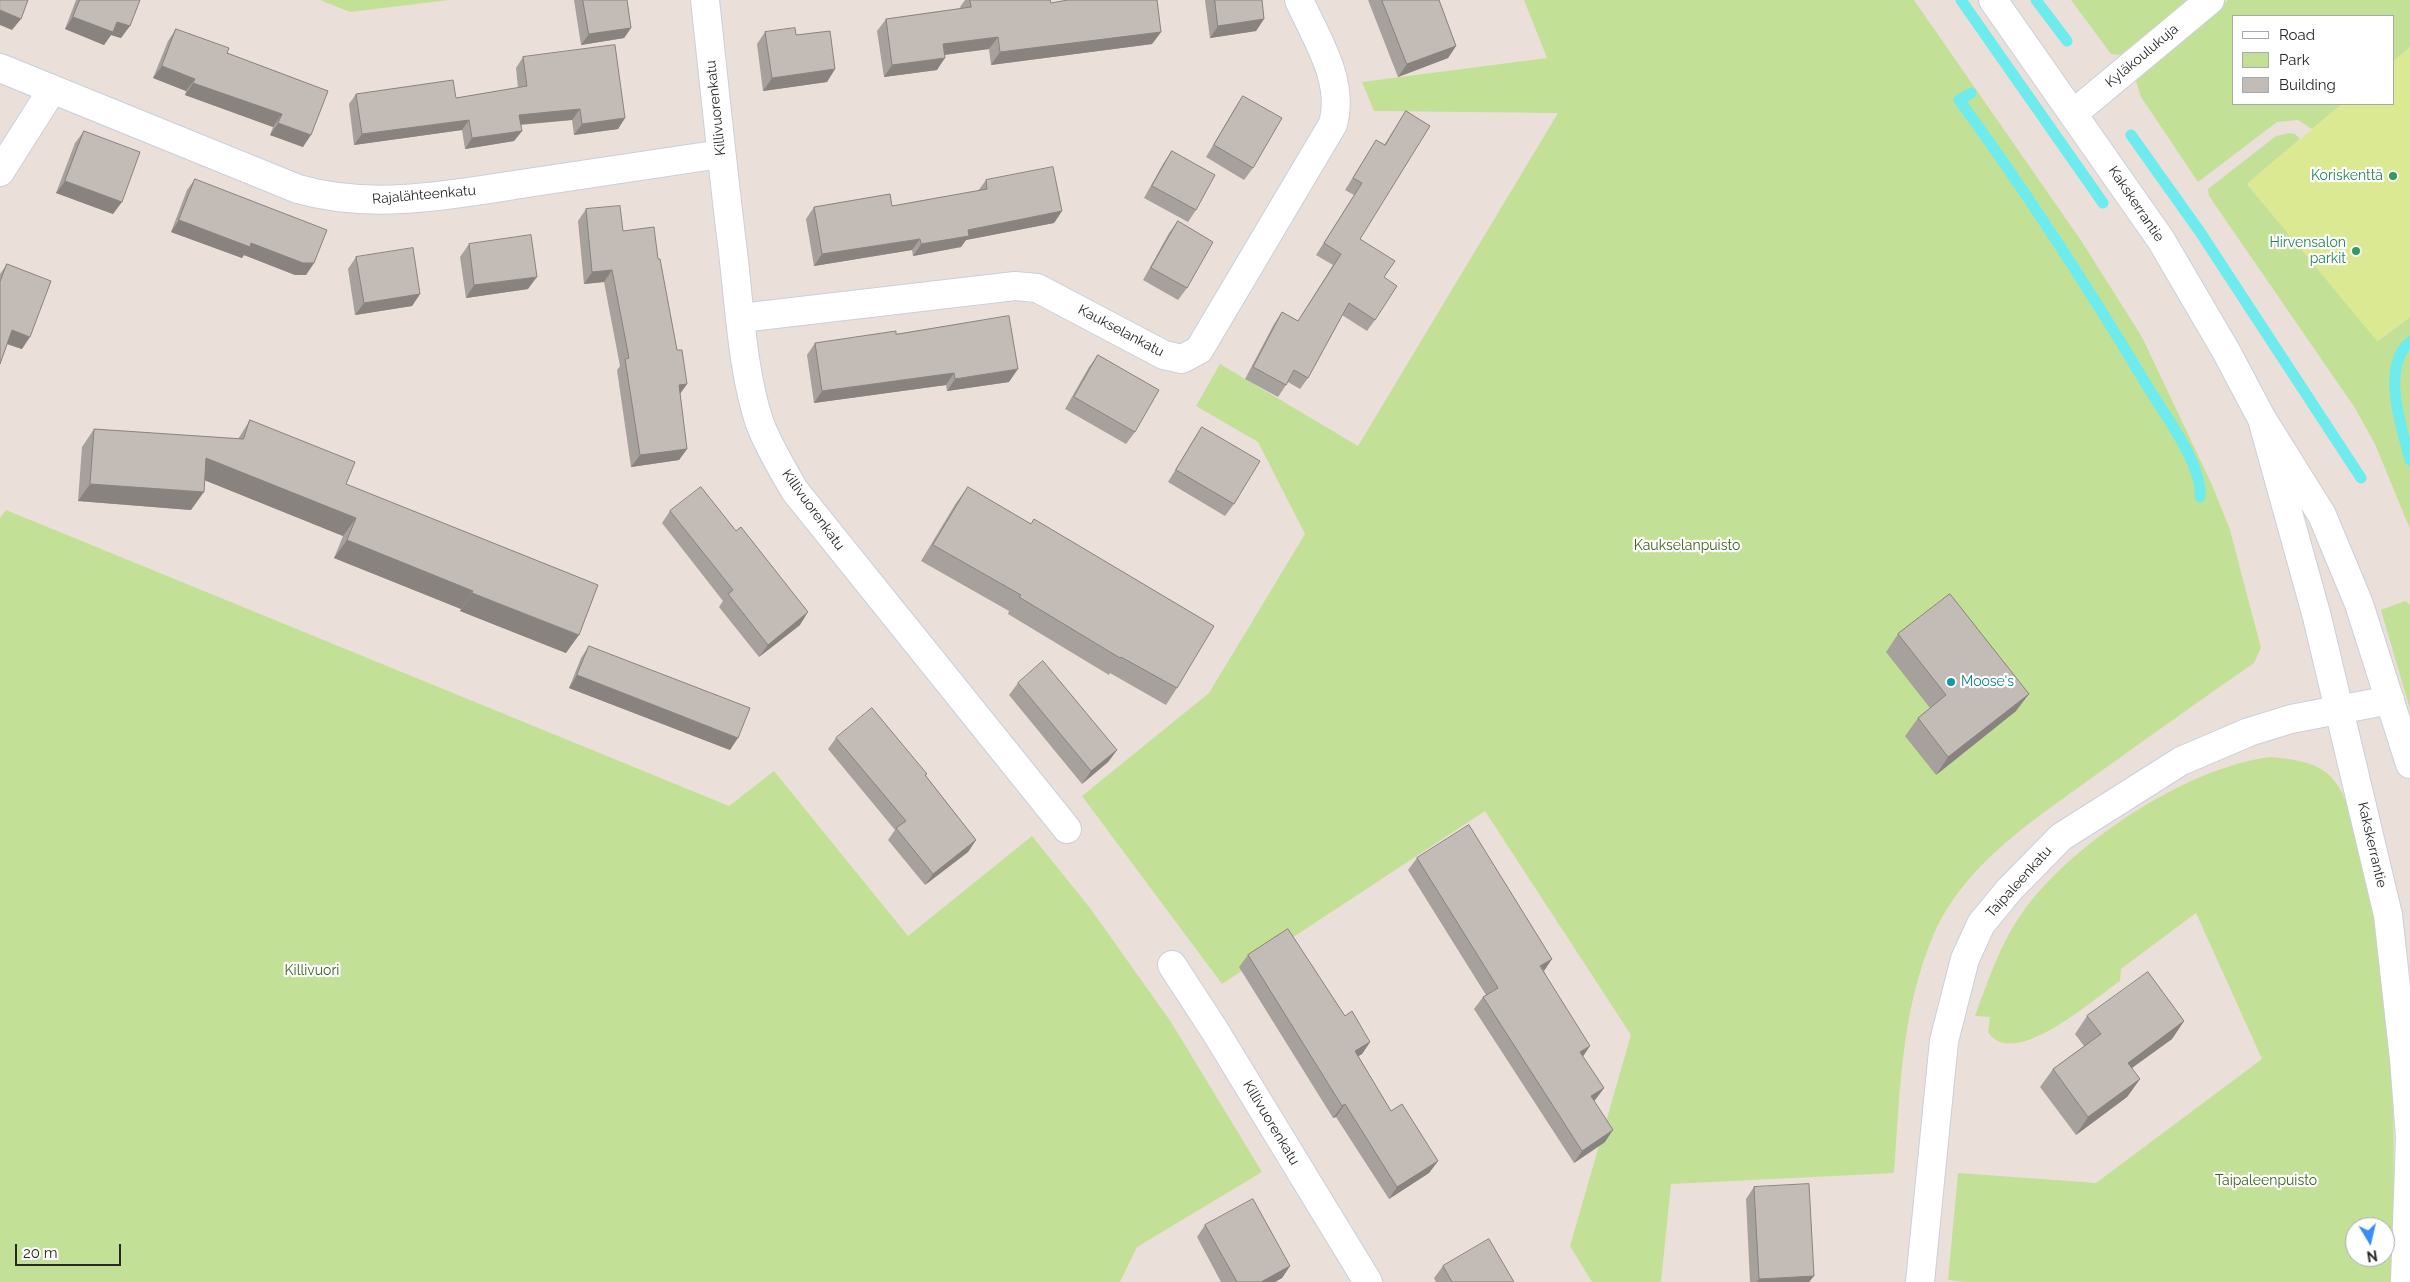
<!DOCTYPE html>
<html>
<head>
<meta charset="utf-8">
<style>
  body { margin:0 }
  #map { position:relative; width:2410px; height:1282px; overflow:hidden; background:#ebdfda; font-family:Raleway,sans-serif }
  canvas { display:block }
  .legend { position:absolute; left:2232px; top:15px; width:162px; height:90px; box-sizing:border-box; background:#fff; border:1px solid #a9a9a9; margin:0; padding:6px 9px; list-style:none; font-size:15px; color:#282828 }
  .legend li { display:flex; align-items:center; gap:10px; height:25px }
  .legend b { width:25px; border:1px solid #a9a9a9 }
  .north { position:absolute; left:2345px; top:1217px; width:50px; height:50px; box-sizing:border-box; background:#fff; border:1px solid #a9a9a9; border-radius:50%; rotate:171deg; font-size:14px; font-weight:700; line-height:20px; text-align:center; color:#282828 }
  .north::after { content:''; display:block; margin:auto; width:18px; height:22px; background:#3a8ef7; clip-path:polygon(50% 0,100% 100%,50% 72%,0 100%) }
  .scale { position:absolute; left:15px; top:1244px; width:106px; height:22px; box-sizing:border-box; border:2px solid #282828; border-top:0; padding-left:6px; font-size:15px; line-height:18px; white-space:nowrap; color:#282828; -webkit-text-stroke:4px #fff; paint-order:stroke }
</style>
</head>
<body>
<div id="map">
<canvas width="2410" height="1282"></canvas>
<ul class="legend">
<li><b style="height:6px;background:#fff"></b>Road</li>
<li><b style="height:14px;background:#c3e196"></b>Park</li>
<li><b style="height:14px;background:#c2bbb6"></b>Building</li>
</ul>
<div class="north">N</div>
<div class="scale">20 m</div>
</div>
<script>
const g = document.querySelector('canvas').getContext('2d');
g.lineJoin = 'round';
function fillPath(path, color) { g.fillStyle = color; g.fill(path, 'evenodd'); }
function stroke(path, color, width, dash) { g.strokeStyle = color; g.lineWidth = width; g.lineCap = dash ? 'butt' : 'round'; g.setLineDash(dash || []); g.stroke(path); }
function label(font, color, halo, rows, align = 'center') {
  g.font = font + ' Raleway,sans-serif'; g.lineWidth = 4.5; g.setLineDash([]); g.textBaseline = 'middle'; g.strokeStyle = halo; g.fillStyle = color; for (const [text, x, y, turn = 0] of rows) {
    g.save(); g.translate(x, y); g.rotate((+turn || 0) * Math.PI / 180); g.textAlign = isNaN(turn) ? turn : align; if (halo) g.strokeText(text, 0, 0); g.fillText(text, 0, 0); g.restore();
  }
}
fillPath(new Path2D(`
  M 320,0 L 449,0 L 350,12 Z
  M 1524,0 L 1914,0 L 2082,242 L 2142,337 L 2213,487 L 2230,530 L 2261,648 L 2254,663 C 2202,699 2151,735 2100,772 C 2037,818 1965,862 1933,936 C 1901,1011 1900,1094 1894,1173 L 1671,1184 L 1661,1282 L 1592,1282 L 1570,1246 L 1631,1035 L 1485,811 L 1222,984 L 1082,796 L 1209,693 L 1305,534 L 1258,442 L 1196,406 L 1220,364 L 1358,446 L 1558,113 L 1374,111 L 1362,82 L 1547,58 Z
  M 2071,0 L 2189,0 L 2120,55 L 2111,54 Z
  M 2228,0 L 2410,0 L 2410,47 L 2394,61 L 2394,16 L 2234,16 L 2234,104 L 2342,104 L 2312,129 L 2298,120 L 2277,122 L 2198,182 L 2141,97 L 2135,78 Z
  M 2290,133 L 2295,134 L 2300,139 L 2247,184 L 2378,341 L 2410,317 L 2410,529 L 2375,444 L 2355,408 L 2209,196 L 2208,189 L 2276,136 Z
  M 6,510 L 729,806 L 774,771 L 908,936 L 1032,836 L 1090,908 L 1171,1022 L 1262,1172 L 1137,1247 L 1120,1282 L 0,1282 L 0,518 Z
  M 2405,601 L 2410,604 L 2410,709 L 2381,610 Z
  M 2270,757 C 2291,759 2317,761 2332,778 C 2351,800 2354,829 2361,856 C 2396,995 2397,1139 2391,1282 L 1967,1282 L 1948,1280 L 1958,1173 L 2096,1183 L 2262,1059 L 2196,913 L 2121,969 L 2120,981 C 2096,997 2013,1072 1988,1032 L 1990,1017 L 1975,1016 C 1988,981 2000,944 2022,913 C 2071,844 2185,768 2270,757 ZM 2355,1227 L 2385,1227 L 2385,1257 L 2355,1257 Z`), '#c3e196');
fillPath(new Path2D(`
  M 2410,47 L 2410,317 L 2377,341 L 2247,184 L 2342,104 L 2394,104 L 2394,61 Z`), '#dae992');
stroke(new Path2D(`
  M 1961,0 L 2103,203
  M 2036,0 L 2067,41
  M 1971,93 L 1959,100 C 2025,190 2086,284 2143,379 C 2160,409 2203,463 2200,497
  M 2131,135 L 2200,232 L 2361,478
  M 2410,342 C 2380,367 2402,428 2410,460`), '#6debed', 11);
const minor = new Path2D(`
  M 705,0 C 714,82 722,163 732,244 C 739,299 742,372 760,424 C 769,447 782,469 795,491 L 1067,829
  M 0,68 L 298,189 C 375,211 455,194 534,182 C 596,173 659,163 721,154
  M 2074,113 L 2210,0
  M 0,172 L 52,90
  M 741,318 L 1015,286 L 1037,288 L 1164,355 L 1182,359 L 1199,350 L 1333,124 C 1345,81 1316,38 1299,0
  M 1172,965 L 1215,1031 L 1368,1282
  M 1920,1282 L 1944,1041 L 1965,959 L 1981,924 L 2009,890 L 2061,837 L 2181,761 L 2249,732 L 2291,719 L 2390,700`);
const secondary = new Path2D(`
  M 1993,0 L 2161,240 L 2226,351 L 2262,419 L 2322,515 L 2359,604 L 2410,764
  M 2262,419 L 2317,617 L 2388,915 L 2404,1059 L 2410,1137 L 2405,1282`);
stroke(minor, '#c8d0da', 30);
stroke(secondary, '#c8d0da', 30);
stroke(minor, '#fff', 28);
stroke(secondary, '#fff', 28);
fillPath(new Path2D(`
  M 76,0 L 140,0 L 121,38 L 111,35 L 104,45 L 65,29 Z
  M 574,0 L 627,0 L 631,28 L 624,38 L 581,45 Z
  M 965,0 L 1050,0 L 1051,3 L 1161,32 L 1152,44 L 991,65 L 989,49 L 945,55 L 937,70 L 884,77 L 877,31 L 886,19 L 961,9 L 960,7 Z
  M 1205,0 L 1262,0 L 1264,19 L 1256,31 L 1210,38 Z
  M 1368,0 L 1439,0 L 1456,46 L 1448,58 L 1398,77 Z
  M 176,29 L 227,53 L 328,91 L 303,147 L 270,135 L 273,127 L 185,95 L 186,91 L 153,78 L 168,41 Z
  M 765,32 L 796,35 L 835,69 L 827,82 L 763,91 L 757,44 Z
  M 523,57 L 625,118 L 618,129 L 574,135 L 572,120 L 521,125 L 522,131 L 514,141 L 465,149 L 462,130 L 354,145 L 349,104 L 356,94 L 456,98 L 518,88 L 516,68 Z
  M 1243,96 L 1253,168 L 1244,180 L 1206,157 L 1235,108 Z
  M 1406,111 L 1360,239 L 1384,277 L 1375,320 L 1367,331 L 1342,315 L 1308,378 L 1300,389 L 1288,382 L 1278,397 L 1245,379 L 1274,324 L 1282,312 L 1298,321 L 1333,265 L 1316,255 L 1354,195 L 1345,190 L 1376,140 L 1384,145 Z
  M 84,131 L 113,214 L 56,193 L 75,143 Z
  M 1172,151 L 1196,210 L 1188,222 L 1144,198 L 1163,164 Z
  M 195,179 L 314,263 L 306,275 L 295,275 L 244,255 L 242,258 L 171,232 L 187,190 Z
  M 986,180 L 1062,211 L 1054,223 L 966,240 L 961,247 L 913,256 L 912,250 L 814,266 L 806,219 L 814,207 L 892,206 L 978,191 Z
  M 586,209 L 623,231 L 658,259 L 677,350 L 687,384 L 680,394 L 687,449 L 679,460 L 631,467 L 617,370 L 620,366 L 604,282 L 584,284 L 578,221 Z
  M 1178,221 L 1187,288 L 1178,300 L 1143,280 L 1169,233 Z
  M 469,244 L 528,289 L 466,298 L 460,257 Z
  M 356,257 L 420,294 L 412,306 L 355,315 L 348,269 Z
  M 7,264 L 22,349 L 7,344 L 0,364 L 0,274 Z
  M 896,334 L 1009,382 L 947,391 L 946,385 L 814,403 L 807,355 L 815,343 Z
  M 1098,355 L 1135,432 L 1126,444 L 1065,409 L 1089,367 Z
  M 250,420 L 346,484 L 566,653 L 460,611 L 461,609 L 334,558 L 343,536 L 205,480 L 191,510 L 78,501 L 82,447 L 94,429 L 238,439 Z
  M 1202,427 L 1234,504 L 1225,516 L 1168,482 L 1194,439 Z
  M 968,487 L 1177,688 L 1166,705 L 1110,673 L 1109,675 L 1008,614 L 1009,611 L 921,561 L 956,503 Z
  M 670,511 L 800,625 L 759,657 L 719,607 L 723,601 L 662,523 Z
  M 1898,634 L 2016,711 L 1936,775 L 1905,736 L 1918,718 L 1930,708 L 1886,652 Z
  M 589,646 L 730,750 L 569,688 L 581,658 Z
  M 1018,683 L 1117,750 L 1108,762 L 1082,784 L 1009,695 Z
  M 836,738 L 926,776 L 976,840 L 968,852 L 925,885 L 888,840 L 895,830 L 828,749 Z
  M 1417,858 L 1544,971 L 1583,1057 L 1604,1088 L 1595,1100 L 1594,1101 L 1605,1142 L 1574,1163 L 1474,1009 L 1483,997 L 1486,995 L 1408,870 Z
  M 1248,955 L 1345,1016 L 1370,1042 L 1362,1054 L 1358,1056 L 1391,1111 L 1438,1161 L 1429,1173 L 1389,1199 L 1336,1117 L 1333,1118 L 1239,967 Z
  M 2087,1016 L 2184,1021 L 2172,1039 L 2132,1068 L 2140,1079 L 2127,1097 L 2076,1135 L 2040,1087 L 2053,1069 L 2084,1046 L 2075,1034 Z
  M 1754,1187 L 1814,1276 L 1809,1282 L 1750,1282 L 1746,1199 Z
  M 1205,1225 L 1290,1266 L 1282,1278 L 1275,1282 L 1221,1282 L 1197,1237 Z
  M 1443,1266 L 1514,1282 L 1436,1282 L 1434,1278 Z`), '#a7a19d');
fillPath(new Path2D(`
  M 0,10 L 21,19 L 12,30 L 0,25 Z
  M 73,17 L 117,22 L 130,26 L 121,38 L 111,35 L 104,45 L 65,29 Z
  M 1264,19 L 1256,31 L 1210,38 L 1218,26 Z
  M 631,28 L 624,38 L 581,45 L 589,34 Z
  M 1161,32 L 1152,44 L 991,65 L 1000,52 Z
  M 998,37 L 989,49 L 935,56 L 943,44 Z
  M 1456,46 L 1448,58 L 1398,77 L 1407,64 Z
  M 945,58 L 937,70 L 884,77 L 892,65 Z
  M 162,66 L 195,79 L 186,91 L 153,78 Z
  M 835,69 L 827,82 L 763,91 L 772,78 Z
  M 193,83 L 282,114 L 273,127 L 185,95 Z
  M 580,109 L 572,120 L 512,125 L 519,115 Z
  M 625,118 L 618,129 L 574,135 L 582,124 Z
  M 469,120 L 462,130 L 354,145 L 362,134 Z
  M 278,123 L 311,135 L 303,147 L 270,135 Z
  M 522,131 L 514,141 L 465,149 L 472,138 Z
  M 65,181 L 122,202 L 113,214 L 56,193 Z
  M 1062,211 L 1054,223 L 966,240 L 961,247 L 913,256 L 921,244 L 968,230 Z
  M 179,220 L 251,243 L 314,263 L 306,275 L 295,275 L 244,255 L 242,258 L 171,232 Z
  M 920,239 L 912,250 L 814,266 L 822,254 Z
  M 612,270 L 604,282 L 584,284 L 592,272 Z
  M 537,277 L 528,289 L 466,298 L 474,285 Z
  M 420,294 L 412,306 L 355,315 L 364,303 Z
  M 12,330 L 30,337 L 22,349 L 4,343 Z
  M 1018,369 L 1009,382 L 947,391 L 955,379 Z
  M 954,373 L 946,385 L 814,403 L 822,391 Z
  M 687,384 L 679,395 L 679,385 Z
  M 687,449 L 679,460 L 631,467 L 640,455 Z
  M 206,458 L 356,518 L 343,536 L 194,476 Z
  M 90,484 L 204,492 L 191,510 L 78,501 Z
  M 347,540 L 473,591 L 461,609 L 334,558 Z
  M 472,593 L 579,635 L 566,653 L 460,611 Z
  M 808,612 L 800,625 L 759,657 L 768,645 Z
  M 577,675 L 738,738 L 730,750 L 569,688 Z
  M 2029,694 L 2016,711 L 1936,775 L 1948,757 Z
  M 1117,750 L 1108,762 L 1082,784 L 1091,771 Z
  M 976,840 L 968,852 L 925,885 L 933,874 Z
  M 1552,959 L 1544,971 L 1540,966 Z
  M 2184,1021 L 2172,1039 L 2115,1080 L 2128,1063 Z
  M 1370,1042 L 1362,1054 L 1347,1063 L 1355,1051 Z
  M 1590,1046 L 1582,1058 L 1580,1052 Z
  M 2140,1079 L 2127,1097 L 2076,1135 L 2088,1117 Z
  M 1604,1088 L 1595,1100 L 1582,1108 L 1591,1096 Z
  M 1345,1104 L 1336,1117 L 1333,1118 L 1342,1106 Z
  M 1613,1130 L 1605,1142 L 1574,1163 L 1582,1151 Z
  M 1438,1161 L 1429,1173 L 1389,1199 L 1397,1187 Z
  M 1290,1266 L 1282,1278 L 1275,1282 L 1261,1282 Z
  M 1814,1276 L 1809,1282 L 1757,1282 L 1759,1279 Z`), '#88837f');
const building = new Path2D(`
  M 0,0 L 28,0 L 21,19 L 0,10 Z
  M 80,0 L 140,0 L 130,26 L 117,22 L 113,32 L 73,17 Z
  M 583,0 L 627,0 L 631,28 L 589,34 Z
  M 970,0 L 1050,0 L 1051,3 L 1068,0 L 1157,0 L 1161,32 L 1000,52 L 998,37 L 943,44 L 945,58 L 892,65 L 886,19 L 971,7 Z
  M 1215,0 L 1262,0 L 1264,19 L 1218,26 Z
  M 1382,0 L 1439,0 L 1456,46 L 1407,64 Z
  M 795,28 L 796,35 L 830,31 L 835,69 L 772,78 L 765,32 Z
  M 176,29 L 229,48 L 227,53 L 328,91 L 311,135 L 278,123 L 282,114 L 193,83 L 195,79 L 162,66 Z
  M 615,45 L 625,118 L 582,124 L 580,109 L 519,115 L 522,131 L 472,138 L 469,120 L 362,134 L 356,94 L 453,80 L 456,98 L 527,86 L 523,57 Z
  M 1243,96 L 1282,118 L 1253,168 L 1214,145 Z
  M 1406,111 L 1430,126 L 1360,239 L 1395,261 L 1384,277 L 1397,286 L 1375,320 L 1349,303 L 1308,378 L 1294,370 L 1286,385 L 1253,367 L 1282,312 L 1298,321 L 1341,254 L 1324,243 L 1362,183 L 1353,178 L 1376,140 L 1385,145 Z
  M 84,131 L 140,152 L 122,202 L 65,181 Z
  M 1172,151 L 1215,175 L 1196,210 L 1152,186 Z
  M 1053,167 L 1062,211 L 968,230 L 969,236 L 921,244 L 920,239 L 822,254 L 814,207 L 890,194 L 892,206 L 987,189 L 986,180 Z
  M 195,179 L 327,230 L 314,263 L 303,263 L 251,243 L 250,247 L 179,220 Z
  M 620,206 L 623,231 L 654,227 L 658,259 L 660,259 L 677,350 L 682,350 L 687,384 L 679,385 L 687,449 L 640,455 L 625,359 L 629,358 L 612,270 L 592,272 L 586,209 Z
  M 1178,221 L 1213,242 L 1187,288 L 1151,268 Z
  M 531,235 L 537,277 L 474,285 L 469,244 Z
  M 413,248 L 420,294 L 364,303 L 356,257 Z
  M 7,264 L 51,281 L 30,337 L 12,330 L 0,364 L 0,282 Z
  M 1009,316 L 1018,369 L 955,379 L 954,373 L 822,391 L 815,343 L 896,331 L 896,334 Z
  M 1098,355 L 1159,390 L 1135,432 L 1074,397 Z
  M 250,420 L 355,462 L 346,484 L 598,585 L 579,635 L 472,593 L 473,591 L 347,540 L 356,518 L 206,458 L 204,492 L 90,484 L 94,429 L 243,439 Z
  M 1202,427 L 1260,461 L 1234,504 L 1176,470 Z
  M 701,487 L 736,531 L 741,527 L 808,612 L 768,645 L 728,594 L 733,590 L 670,511 Z
  M 968,487 L 1031,524 L 1034,519 L 1214,626 L 1177,688 L 1121,657 L 1120,658 L 1019,597 L 1021,595 L 933,545 Z
  M 1950,594 L 2029,694 L 1948,757 L 1918,718 L 1946,695 L 1898,634 Z
  M 589,646 L 750,708 L 738,738 L 577,675 Z
  M 1043,661 L 1117,750 L 1091,771 L 1018,683 Z
  M 872,708 L 927,774 L 925,775 L 976,840 L 933,874 L 896,828 L 906,821 L 836,738 Z
  M 1469,825 L 1552,959 L 1540,966 L 1590,1046 L 1580,1052 L 1604,1088 L 1591,1096 L 1613,1130 L 1582,1151 L 1483,997 L 1498,988 L 1417,858 Z
  M 1288,929 L 1345,1016 L 1352,1011 L 1370,1042 L 1355,1051 L 1391,1111 L 1402,1104 L 1438,1161 L 1397,1187 L 1345,1104 L 1342,1106 L 1248,955 Z
  M 2148,972 L 2184,1021 L 2128,1063 L 2140,1079 L 2088,1117 L 2053,1069 L 2101,1034 L 2087,1016 Z
  M 1809,1184 L 1814,1276 L 1759,1279 L 1754,1187 Z
  M 1253,1199 L 1290,1266 L 1261,1282 L 1237,1282 L 1205,1225 Z
  M 1489,1239 L 1514,1282 L 1452,1282 L 1443,1266 Z`);
fillPath(building, '#c2bbb6');
stroke(building, '#88837f', 1);
for (const [x, y, r, color] of [
  [2393,176,5,"#2e9e5b"],
  [2356,251,5,"#2e9e5b"],
  [1951,682,5,"#0f9aa8"]
]) { const dot = new Path2D(); dot.arc(x, y, r, 0, 2 * Math.PI); g.fillStyle = color; g.fill(dot); stroke(dot, '#fff', 2); }
label('14px', '#282828', '#fff', [
  ["Kyläkoulukuja",2142,56,-40],
  ["Killivuorenkatu",716,108,-96],
  ["Rajalähteenkatu",424,195,-5],
  ["Kakskerrantie",2136,204,56],
  ["Kaukselankatu",1121,331,28],
  ["Killivuorenkatu",813,510,54],
  ["Kakskerrantie",2372,845,77],
  ["Taipaleenkatu",2019,882,-48],
  ["Killivuorenkatu",1271,1123,59]
]);
label('14px', '#27864d', '#fff', [
  ["Koriskenttä",2383,176],
  ["Hirvensalon",2346,243],
  ["parkit",2346,259]
], 'right');
label('14px', '#3c641a', '#fff', [
  ["Kaukselanpuisto",1687,546],
  ["Killivuori",312,971],
  ["Taipaleenpuisto",2266,1181]
]);
label('14px', '#0d838f', '#fff', [
  ["Moose's",1961,682]
], 'left');
</script>
</body>
</html>
